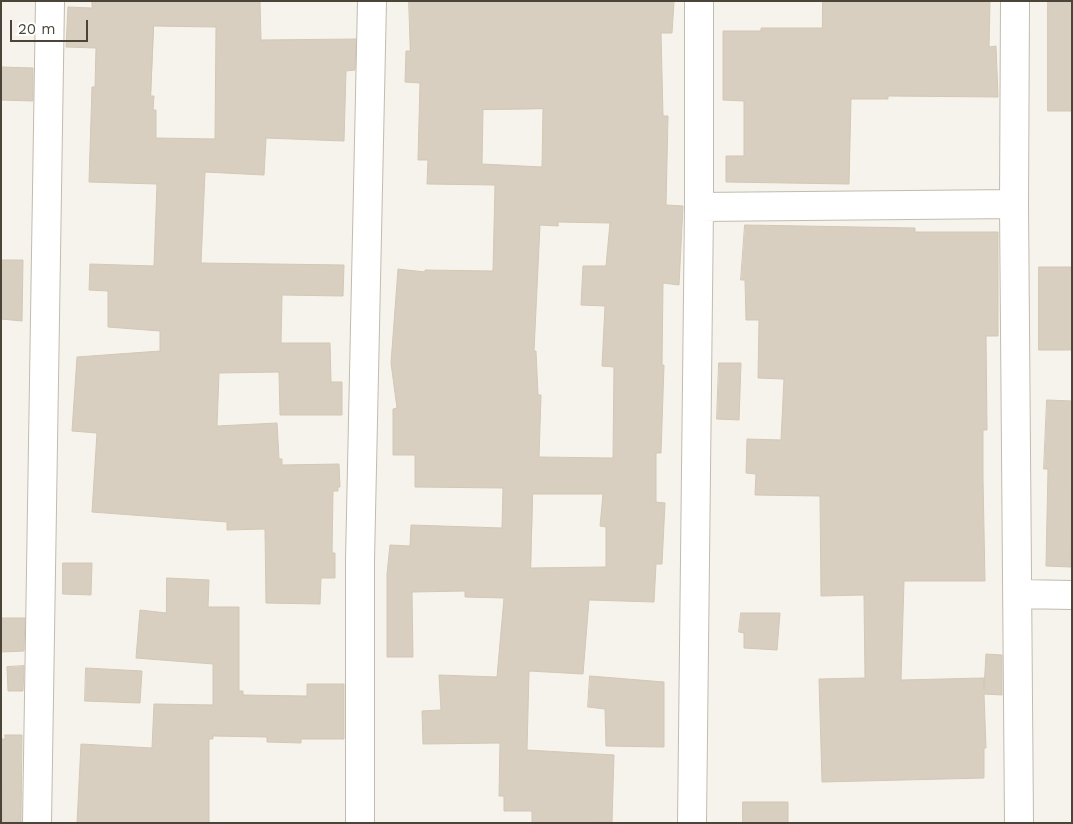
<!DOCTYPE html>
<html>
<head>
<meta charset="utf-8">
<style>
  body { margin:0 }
  #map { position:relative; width:1073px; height:824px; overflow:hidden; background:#f6f3ec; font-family:"Work Sans",sans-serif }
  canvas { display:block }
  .frame { position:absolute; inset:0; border:2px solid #4b4439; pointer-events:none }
  .scale { position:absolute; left:10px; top:20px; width:78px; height:22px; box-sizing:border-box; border:2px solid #4b4439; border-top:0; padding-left:6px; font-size:15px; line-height:18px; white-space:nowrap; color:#4b4439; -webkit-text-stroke:4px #fff; paint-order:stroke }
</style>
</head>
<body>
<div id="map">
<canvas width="1073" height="824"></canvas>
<div class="frame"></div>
<div class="scale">20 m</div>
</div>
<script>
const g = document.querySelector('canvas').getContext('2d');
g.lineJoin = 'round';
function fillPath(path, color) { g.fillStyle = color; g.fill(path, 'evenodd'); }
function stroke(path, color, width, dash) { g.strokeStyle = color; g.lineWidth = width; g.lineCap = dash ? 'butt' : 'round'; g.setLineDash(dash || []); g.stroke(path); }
const building = new Path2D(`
  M 92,1 L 260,1 L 261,40 L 356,39 L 355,70 L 346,71 L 344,141 L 266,138 L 264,175 L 205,172 L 201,263 L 344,265 L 343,296 L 282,295 L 281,343 L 330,343 L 331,382 L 342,382 L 342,415 L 280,415 L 279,372 L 219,373 L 217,426 L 277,423 L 279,459 L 282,459 L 282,465 L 339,464 L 340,487 L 338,487 L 338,491 L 333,491 L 332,553 L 335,553 L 335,578 L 321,578 L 320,604 L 266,603 L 265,529 L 227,530 L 227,522 L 92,512 L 97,433 L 72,431 L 77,357 L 160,351 L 160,331 L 108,327 L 108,291 L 89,290 L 90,264 L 154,266 L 157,184 L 89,182 L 92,87 L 95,87 L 96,48 L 66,47 L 68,7 L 92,8 ZM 154,26 L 216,27 L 215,139 L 156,138 L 156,110 L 153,110 L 154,96 L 151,96 Z
  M 409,1 L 674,1 L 672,33 L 661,33 L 663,116 L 668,116 L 666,205 L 683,206 L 679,285 L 663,283 L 662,365 L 664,365 L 661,453 L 656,453 L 656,502 L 665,503 L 662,564 L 656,564 L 654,602 L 589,600 L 583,674 L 529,671 L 527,750 L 614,755 L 612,822 L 532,823 L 532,811 L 504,811 L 504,796 L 499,796 L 500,743 L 423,744 L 422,711 L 441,710 L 439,675 L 497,677 L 504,598 L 465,597 L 465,591 L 412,592 L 413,657 L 387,657 L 387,574 L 390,545 L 410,546 L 411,525 L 502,528 L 503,488 L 415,487 L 415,455 L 393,455 L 393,409 L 397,408 L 391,363 L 398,269 L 425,272 L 425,270 L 493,271 L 495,185 L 427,184 L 428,160 L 418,160 L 420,83 L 405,82 L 406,51 L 410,51 ZM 543,109 L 542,167 L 482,164 L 483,110 ZM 558,222 L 610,223 L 606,266 L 583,266 L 581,305 L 605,306 L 602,366 L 614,367 L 613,458 L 539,457 L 541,395 L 538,395 L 536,351 L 534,351 L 540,225 L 558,226 ZM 533,494 L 603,494 L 600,526 L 606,527 L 606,567 L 531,568 Z
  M 823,1 L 990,1 L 989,47 L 996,46 L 998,97 L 888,96 L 888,99 L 851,99 L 849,184 L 726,182 L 726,156 L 744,156 L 744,101 L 723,100 L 723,31 L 761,31 L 761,28 L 822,28 Z
  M 1048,1 L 1072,1 L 1072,111 L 1048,111 Z
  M 1,67 L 33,68 L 33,101 L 1,100 Z
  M 745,225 L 915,228 L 915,232 L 998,232 L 998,336 L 986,336 L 987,430 L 983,430 L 983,479 L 985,581 L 904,581 L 901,680 L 984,678 L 984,689 L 986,654 L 1002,655 L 1002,695 L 984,694 L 986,748 L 984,748 L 984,778 L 822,782 L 819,679 L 865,678 L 864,595 L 821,596 L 820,496 L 755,495 L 756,474 L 746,473 L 747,439 L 781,440 L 784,379 L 758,378 L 759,320 L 746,320 L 745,280 L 741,280 Z
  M 2,260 L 23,260 L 22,321 L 1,319 Z
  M 1039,267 L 1072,267 L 1072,350 L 1039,350 Z
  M 719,363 L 741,363 L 739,420 L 717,419 Z
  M 1047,400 L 1072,401 L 1071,567 L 1046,566 L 1048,469 L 1044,469 Z
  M 63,563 L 92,563 L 91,595 L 63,594 Z
  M 167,578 L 209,580 L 208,607 L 239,607 L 239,691 L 243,691 L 243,695 L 307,696 L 307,684 L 344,684 L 344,739 L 301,739 L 301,743 L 267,742 L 267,737 L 213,736 L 213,739 L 209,739 L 209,823 L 77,823 L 81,744 L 152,748 L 154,704 L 213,705 L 213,664 L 136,658 L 140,610 L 166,613 Z
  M 741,613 L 780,613 L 777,650 L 744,648 L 744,633 L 739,632 Z
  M 1,618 L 25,618 L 24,651 L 1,652 Z
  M 24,666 L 23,691 L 8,691 L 7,667 Z
  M 86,668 L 142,671 L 140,703 L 85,701 Z
  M 590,676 L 664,682 L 664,747 L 606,746 L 605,709 L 588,707 Z
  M 5,735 L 22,735 L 21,823 L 2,823 L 1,739 L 5,739 Z
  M 743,802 L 788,802 L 788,823 L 743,823 Z`);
fillPath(building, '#d8cfc1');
stroke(building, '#d3c7b4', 1);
const minor = new Path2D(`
  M 1015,1 L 1014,204 L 1019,823
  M 699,207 L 1014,204
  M 1018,594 L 1072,595
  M 37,823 L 50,1
  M 360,823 L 360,560 L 372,1
  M 692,823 L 699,207 L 699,1`);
stroke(minor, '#c2bbae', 30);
stroke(minor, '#fff', 28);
</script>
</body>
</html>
